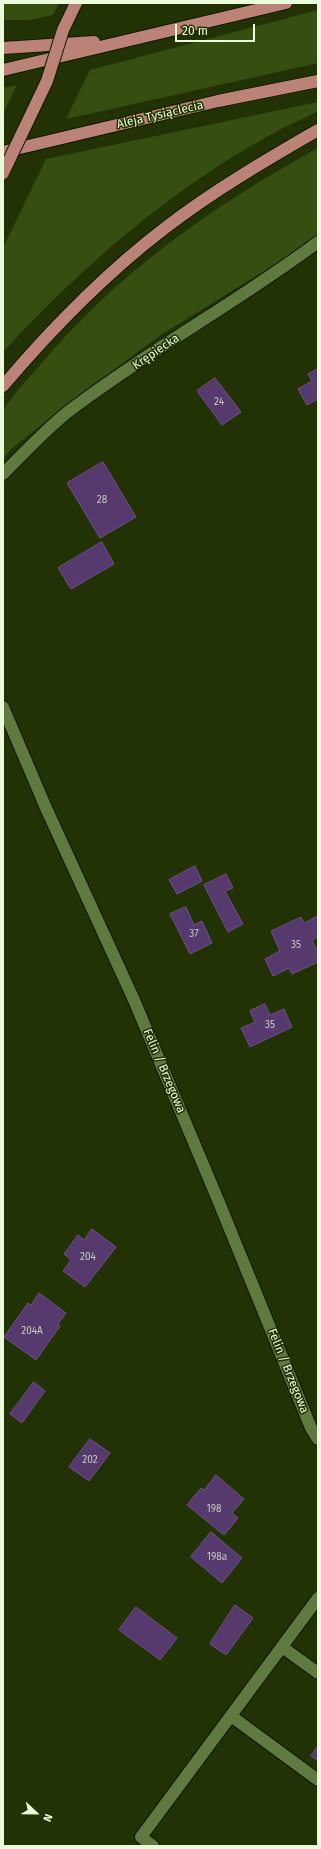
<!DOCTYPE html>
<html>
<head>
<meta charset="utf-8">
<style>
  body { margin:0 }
  #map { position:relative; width:321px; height:1849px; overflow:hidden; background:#223205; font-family:"Fira Sans",sans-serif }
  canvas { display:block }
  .frame { position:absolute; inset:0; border:4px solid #ecfbdb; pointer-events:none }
  .north { position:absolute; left:16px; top:1793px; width:40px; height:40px; -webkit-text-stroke:3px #223205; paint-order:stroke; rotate:112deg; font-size:11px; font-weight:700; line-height:16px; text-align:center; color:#ecfbdb }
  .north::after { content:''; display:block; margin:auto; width:14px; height:18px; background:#ecfbdb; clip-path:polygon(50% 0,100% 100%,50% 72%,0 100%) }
  .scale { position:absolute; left:175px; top:24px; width:80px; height:18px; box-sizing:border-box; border:2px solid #ecfbdb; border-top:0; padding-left:5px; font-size:12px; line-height:14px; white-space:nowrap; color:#ecfbdb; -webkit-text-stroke:3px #223205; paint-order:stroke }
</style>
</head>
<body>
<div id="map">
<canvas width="321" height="1849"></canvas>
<div class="frame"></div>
<div class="north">N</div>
<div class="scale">20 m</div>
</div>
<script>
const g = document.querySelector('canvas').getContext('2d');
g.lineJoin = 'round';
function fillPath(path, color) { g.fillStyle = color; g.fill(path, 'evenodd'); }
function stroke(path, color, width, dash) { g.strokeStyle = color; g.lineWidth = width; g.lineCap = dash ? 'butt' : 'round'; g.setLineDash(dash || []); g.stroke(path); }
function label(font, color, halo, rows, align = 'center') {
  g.font = font + ' "Fira Sans",sans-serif'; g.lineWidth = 3; g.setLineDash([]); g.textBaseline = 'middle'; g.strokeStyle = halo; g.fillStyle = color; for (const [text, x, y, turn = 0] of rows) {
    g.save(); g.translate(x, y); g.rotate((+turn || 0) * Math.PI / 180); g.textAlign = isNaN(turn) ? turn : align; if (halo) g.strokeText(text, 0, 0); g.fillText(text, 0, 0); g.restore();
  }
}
fillPath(new Path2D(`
  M 3,3 L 59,3 L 53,15 L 30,20 L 3,20 Z
  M 318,10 L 318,63 L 66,119 L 90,70 Z
  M 17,85 L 3,114 L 3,88 Z
  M 318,102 L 318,111 C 303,119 287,125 272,134 C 169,190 82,267 3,352 L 3,248 L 46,159 Z
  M 318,148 L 318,234 L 277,263 L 159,336 L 41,425 L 11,449 L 3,460 C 3,451 1,414 4,409 C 12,395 30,377 41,364 C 117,273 214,205 318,148 Z`), '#374e11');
const building = new Path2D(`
  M 318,369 L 318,399 L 307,405 L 298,389 L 312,381 L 308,374 Z
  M 215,378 L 241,412 L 222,425 L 197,391 Z
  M 103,462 L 136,517 L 100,538 L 67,483 Z
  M 102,542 L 114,564 L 71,589 L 58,568 Z
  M 195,866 L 202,881 L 177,894 L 169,880 Z
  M 226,874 L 233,888 L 225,891 L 243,924 L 228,932 L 204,885 Z
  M 186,907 L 194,925 L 202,921 L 212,943 L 190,954 L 170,914 Z
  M 318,916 L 318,937 L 312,940 L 318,952 L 318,962 L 292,974 L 289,968 L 273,976 L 265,959 L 280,951 L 271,931 L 301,917 L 304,923 Z
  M 265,1004 L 270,1015 L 284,1009 L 292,1027 L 250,1047 L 241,1028 L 255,1022 L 250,1011 Z
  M 92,1229 L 116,1247 L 85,1287 L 63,1271 L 71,1260 L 64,1254 L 78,1235 L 84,1240 Z
  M 39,1293 L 66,1313 L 58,1324 L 60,1326 L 36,1360 L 4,1337 L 28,1303 L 31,1305 Z
  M 34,1382 L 45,1391 L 22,1423 L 10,1414 Z
  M 90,1439 L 110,1453 L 89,1481 L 69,1467 Z
  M 216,1475 L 244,1499 L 232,1513 L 238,1518 L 224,1535 L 187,1505 L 201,1488 L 204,1490 Z
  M 211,1532 L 242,1558 L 222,1583 L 191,1557 Z
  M 235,1605 L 253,1618 L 226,1655 L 210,1644 Z
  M 136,1607 L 177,1638 L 160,1660 L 119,1630 Z
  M 318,1746 L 318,1761 L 311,1756 Z`);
fillPath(building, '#563a6d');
stroke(building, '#6e5186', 1);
const service = new Path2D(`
  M 282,1647 L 318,1673
  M 231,1716 L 318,1780
  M 153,1846 L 141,1837 L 318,1598`);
const minor = new Path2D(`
  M 3,474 C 24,453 46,429 69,411 C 149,350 238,302 318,242
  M 3,707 L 46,808 L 134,1000 L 218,1200 L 311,1428 L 318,1439`);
const primary = new Path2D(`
  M 3,48 L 94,42
  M 3,70 L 286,3
  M 3,152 L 218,101 L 318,81
  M 3,386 C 52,328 105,274 165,228 C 213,191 266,160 318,130`);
stroke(service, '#0d1900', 14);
stroke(minor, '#0d1900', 14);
stroke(primary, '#0d1900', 14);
stroke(service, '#60793e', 12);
stroke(minor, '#60793e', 12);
stroke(primary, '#bb8278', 12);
const primaryBridge = new Path2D(`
  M 3,173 L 47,81 L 63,30 L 76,3`);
stroke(primaryBridge, '#0d1900', 14, []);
stroke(primaryBridge, '#bb8278', 12);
label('10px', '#c6cbc0', null, [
  ["24",219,402],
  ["28",102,500],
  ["37",194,934],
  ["35",296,945],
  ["35",270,1025],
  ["204",88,1257],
  ["204A",32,1331],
  ["202",90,1460],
  ["198",214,1509],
  ["198a",217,1557]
]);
label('12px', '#ecfbdb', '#223205', [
  ["Aleja Tysiąclecia",160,115,-13],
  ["Krępiecka",156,352,-34],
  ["Felin / Brzegowa",164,1071,67],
  ["Felin / Brzegowa",288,1371,68]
]);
</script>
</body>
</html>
